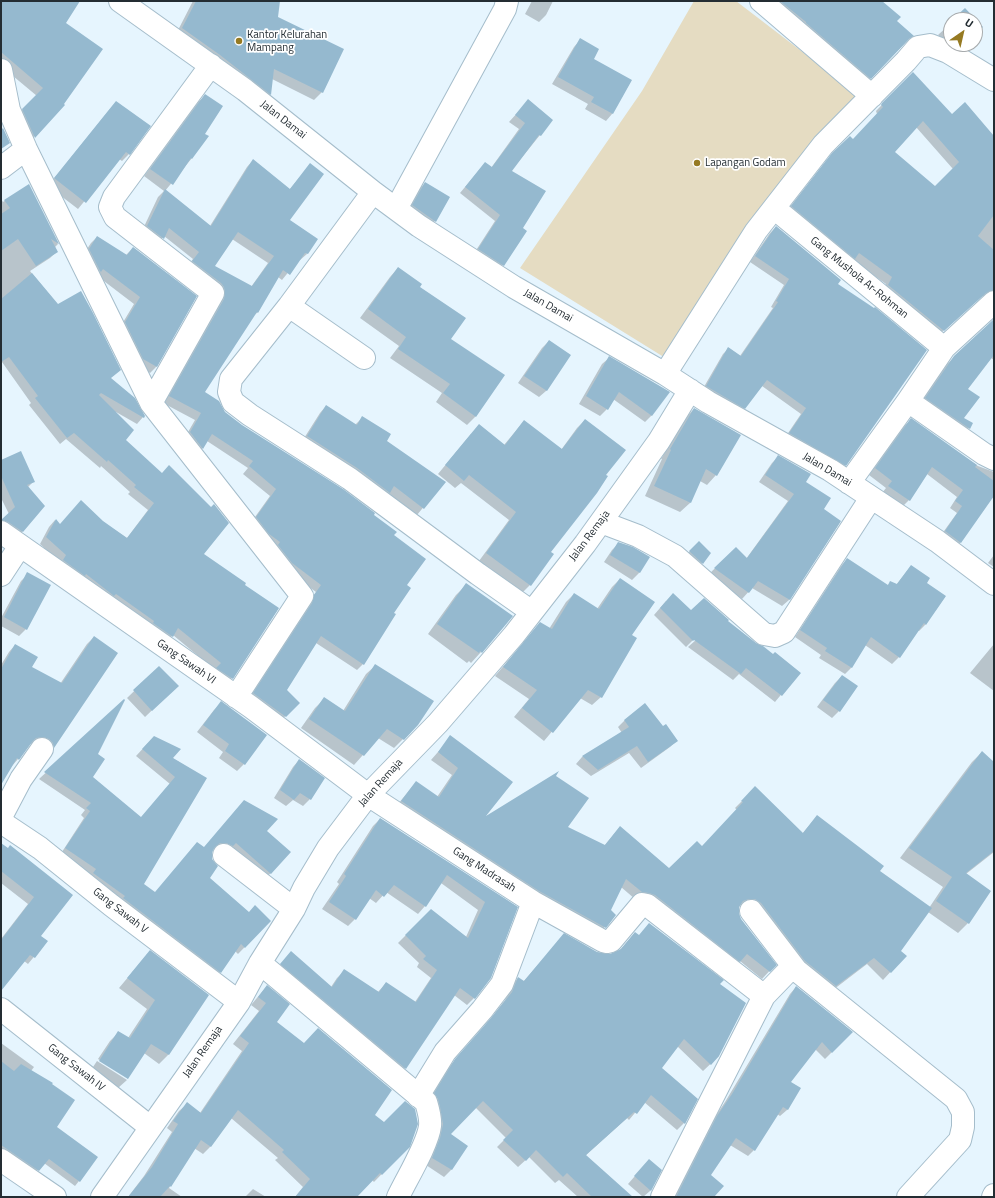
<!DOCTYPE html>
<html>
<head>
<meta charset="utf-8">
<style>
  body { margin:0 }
  #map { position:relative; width:995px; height:1198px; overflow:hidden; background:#e6f5fe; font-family:"Titillium Web",sans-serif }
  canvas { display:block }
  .frame { position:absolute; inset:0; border:2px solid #242d33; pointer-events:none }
  .north { position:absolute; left:943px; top:12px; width:40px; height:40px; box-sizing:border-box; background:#fff; border:1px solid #a7abad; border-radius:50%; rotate:34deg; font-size:11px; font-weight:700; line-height:16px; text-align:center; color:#242d33 }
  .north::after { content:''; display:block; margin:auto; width:14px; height:18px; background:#967a22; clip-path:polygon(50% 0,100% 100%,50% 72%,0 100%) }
</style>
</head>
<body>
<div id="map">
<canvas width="995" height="1198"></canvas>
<div class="frame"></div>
<div class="north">U</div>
</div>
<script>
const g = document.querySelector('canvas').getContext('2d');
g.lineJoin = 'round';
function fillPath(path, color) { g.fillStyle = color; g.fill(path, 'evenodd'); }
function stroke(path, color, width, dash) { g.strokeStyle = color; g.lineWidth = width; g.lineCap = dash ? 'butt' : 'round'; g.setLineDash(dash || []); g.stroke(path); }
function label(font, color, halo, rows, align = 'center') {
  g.font = font + ' "Titillium Web",sans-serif'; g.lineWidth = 3.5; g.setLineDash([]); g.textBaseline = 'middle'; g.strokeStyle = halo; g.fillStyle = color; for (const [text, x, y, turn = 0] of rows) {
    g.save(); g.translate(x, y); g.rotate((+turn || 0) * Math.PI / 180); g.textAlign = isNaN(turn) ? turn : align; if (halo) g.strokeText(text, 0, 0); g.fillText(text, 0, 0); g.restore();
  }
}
fillPath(new Path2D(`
  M 694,1 L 736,1 L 860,96 L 667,359 L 520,268 L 642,91 Z`), '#e5dcc2');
fillPath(new Path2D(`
  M 1,1 L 79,1 L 65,23 L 63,104 L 64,105 L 27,144 L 15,117 L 37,96 L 1,66 Z
  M 193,1 L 279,1 L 277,17 L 322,92 L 314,100 L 272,79 L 270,95 L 263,102 L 175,36 Z
  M 532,1 L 553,1 L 546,15 L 539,22 L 525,14 Z
  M 764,1 L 881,1 L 896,22 L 912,36 L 863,86 Z
  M 951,23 L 951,44 L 964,44 L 955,53 L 938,35 Z
  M 580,40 L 592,59 L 631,81 L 612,114 L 606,121 L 585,109 L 588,104 L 552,84 L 574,47 Z
  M 913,73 L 952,115 L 994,136 L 994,299 L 990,296 L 983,296 L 978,299 L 936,337 L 882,292 L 886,284 L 785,213 L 826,161 L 853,140 L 877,114 L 876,111 ZM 916,127 L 953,169 L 935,187 L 893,152 Z
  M 205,96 L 203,134 L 192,158 L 165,191 L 210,226 L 247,167 L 253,160 L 289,190 L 310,165 L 288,220 L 307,254 L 300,260 L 299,259 L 282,280 L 278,277 L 258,312 L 252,317 L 203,392 L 224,412 L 242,426 L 372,515 L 393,535 L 405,585 L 392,613 L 363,664 L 357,670 L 316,643 L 285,690 L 299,703 L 278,723 L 247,700 L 306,610 L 308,602 L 316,592 L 286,570 L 250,524 L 270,496 L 243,474 L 248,468 L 207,441 L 202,449 L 196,455 L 184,439 L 195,420 L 163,403 L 218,307 L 186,268 L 193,259 L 164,236 L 157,245 L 141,233 L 158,197 L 164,191 L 144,176 L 198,102 ZM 232,239 L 268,263 L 251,287 L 214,266 Z
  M 528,101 L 540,135 L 511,171 L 522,229 L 503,265 L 497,271 L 473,255 L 495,221 L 460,193 L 485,163 L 491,168 L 519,129 L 509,122 Z
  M 110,109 L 129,154 L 122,161 L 119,159 L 78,209 L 48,186 Z
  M 425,183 L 449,198 L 435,221 L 428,228 L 406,213 L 418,190 Z
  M 29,186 L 58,244 L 55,247 L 57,251 L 50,258 L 30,271 L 58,305 L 120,370 L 110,378 L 143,417 L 137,424 L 116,412 L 124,440 L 203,554 L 243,586 L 278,609 L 232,678 L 225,685 L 215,670 L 173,635 L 165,643 L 60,563 L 40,544 L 49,527 L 55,520 L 59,525 L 103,522 L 127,538 L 148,510 L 128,494 L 130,492 L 101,466 L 100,468 L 66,439 L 60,444 L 29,405 L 31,403 L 2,362 L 1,363 L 1,199 L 3,202 Z
  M 776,227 L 837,284 L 845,465 L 840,471 L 784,439 L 801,414 L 762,386 L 739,414 L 701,392 L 723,354 L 729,348 L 740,356 L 773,308 L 771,307 L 784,285 L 750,262 L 770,233 Z
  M 97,237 L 126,255 L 133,248 L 196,297 L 156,367 L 150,373 L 137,365 L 119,329 L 134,304 L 96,275 L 83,255 L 91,243 Z
  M 398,268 L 419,287 L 450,339 L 503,376 L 475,417 L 467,425 L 436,402 L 442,393 L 390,358 L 399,346 L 360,318 L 390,277 Z
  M 994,320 L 994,360 L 991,358 L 967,389 L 963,418 L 969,428 L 962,435 L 919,405 L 947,364 Z
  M 549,341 L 570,355 L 546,391 L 539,397 L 518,383 L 542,348 Z
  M 609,358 L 652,415 L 645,422 L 613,399 L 607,409 L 600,416 L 579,404 L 602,364 Z
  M 326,406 L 355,425 L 363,417 L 386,441 L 444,482 L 417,515 L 388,493 L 382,498 L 301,443 L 320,413 Z
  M 694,409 L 716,475 L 707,485 L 700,481 L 690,503 L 680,512 L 645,496 L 662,459 L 661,459 L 685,418 Z
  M 585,420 L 550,552 L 530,585 L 522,593 L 479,561 L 509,520 L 461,483 L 455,488 L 438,474 L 471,434 L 504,445 L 524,421 L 561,450 L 577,428 Z
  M 911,420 L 978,466 L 994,472 L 994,495 L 960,543 L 954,549 L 939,538 L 957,513 L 950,508 L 957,497 L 927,474 L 909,500 L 902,507 L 882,493 L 886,488 L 869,475 L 904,426 Z
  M 778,457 L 804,482 L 822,509 L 840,522 L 789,600 L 782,606 L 752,588 L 742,599 L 708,575 L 736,548 L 746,559 L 788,501 L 759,482 L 772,463 Z
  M 1,461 L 34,481 L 28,487 L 22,532 L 16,539 L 1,528 L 1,521 L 9,514 L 1,498 Z
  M 699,542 L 702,563 L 699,566 L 686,555 Z
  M 619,543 L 649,557 L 639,573 L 632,580 L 604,562 L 612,550 Z
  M 994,555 L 994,567 L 988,563 Z
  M 847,559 L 887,586 L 890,583 L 896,585 L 911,566 L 926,583 L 945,597 L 925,625 L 919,631 L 917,630 L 899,657 L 892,664 L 865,645 L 851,668 L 845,674 L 819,658 L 821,655 L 795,637 L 841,566 Z
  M 28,574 L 26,629 L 19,636 L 1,626 L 1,618 L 21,581 Z
  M 620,579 L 631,635 L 601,697 L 592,705 L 580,698 L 544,741 L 514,717 L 529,699 L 495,676 L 540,623 L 549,629 L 566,602 L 574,594 L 597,609 L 612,587 Z
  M 466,585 L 481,652 L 471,663 L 469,661 L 467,663 L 428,634 L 456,595 Z
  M 666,601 L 691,612 L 755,644 L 799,673 L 775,702 L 739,674 L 733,680 L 688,647 L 697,639 L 696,637 L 686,647 L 654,615 Z
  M 94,637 L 117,653 L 53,747 L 47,753 L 36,743 L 29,744 L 18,759 L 12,766 L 1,783 L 1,665 L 9,652 L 15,645 L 31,667 L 60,684 L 87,644 Z
  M 994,644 L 994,691 L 970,673 Z
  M 376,665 L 417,725 L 394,748 L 378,738 L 354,765 L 301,728 L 315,708 L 324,699 L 343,711 L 366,674 Z
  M 159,667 L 170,693 L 145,717 L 127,698 Z
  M 842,676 L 839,711 L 832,718 L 817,707 L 835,683 Z
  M 124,700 L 97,754 L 91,778 L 141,818 L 170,784 L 136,756 L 148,743 L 205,778 L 143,884 L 155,893 L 204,848 L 238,808 L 266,831 L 271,873 L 264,879 L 219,849 L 212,850 L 208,878 L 249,913 L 270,921 L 238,954 L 235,951 L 220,972 L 214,979 L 60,855 L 84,818 L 81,815 L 85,810 L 39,779 Z
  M 221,703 L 265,735 L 244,764 L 237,771 L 219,758 L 223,752 L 197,732 L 214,710 Z
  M 625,720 L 663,727 L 677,740 L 670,747 L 641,768 L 629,753 L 591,776 L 576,764 L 582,757 L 622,733 L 618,727 Z
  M 451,737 L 482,819 L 554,776 L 566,827 L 604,846 L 620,827 L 669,869 L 702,847 L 737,810 L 735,808 L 755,788 L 802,834 L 817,816 L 879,872 L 929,908 L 943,887 L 900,858 L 972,762 L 982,752 L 994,763 L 994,852 L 966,874 L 990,891 L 968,923 L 958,933 L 928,912 L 900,951 L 905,956 L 883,980 L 867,964 L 829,993 L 748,906 L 741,905 L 739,907 L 738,913 L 740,919 L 775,965 L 762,979 L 740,961 L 732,968 L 635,899 L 621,887 L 610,911 L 615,915 L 598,935 L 394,809 L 416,782 L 437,797 L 452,775 L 431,760 Z
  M 299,760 L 310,799 L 303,806 L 293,800 L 286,806 L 274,798 L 293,767 Z
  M 380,819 L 517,907 L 474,998 L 467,1005 L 454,995 L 405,1068 L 398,1075 L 274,971 L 291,953 L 331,987 L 337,978 L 344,971 L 378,992 L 386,983 L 415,1002 L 431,978 L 417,967 L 419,963 L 398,943 L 431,910 L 466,937 L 478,910 L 441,883 L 425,906 L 418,914 L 386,892 L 376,903 L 369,898 L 355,919 L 348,926 L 322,909 L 339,884 L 337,882 L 373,826 Z
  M 1,850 L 72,895 L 40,936 L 47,941 L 28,964 L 24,961 L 1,989 L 1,939 L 28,904 L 1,883 Z
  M 635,933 L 718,985 L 719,1056 L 703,1071 L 677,1046 L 660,1068 L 696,1099 L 684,1123 L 677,1130 L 644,1102 L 629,1120 L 627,1118 L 585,1156 L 614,1197 L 578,1197 L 559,1180 L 555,1183 L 529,1157 L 518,1167 L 497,1147 L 506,1138 L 475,1107 L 449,1134 L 467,1146 L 451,1170 L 444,1177 L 426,1165 L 428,1101 L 448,1068 L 484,1027 L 505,1000 L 511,985 L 518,978 L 523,982 L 564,935 L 597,953 L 610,955 L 619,951 Z
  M 150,951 L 208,995 L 168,1055 L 159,1064 L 144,1053 L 127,1079 L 127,1077 L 98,1059 L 110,1041 L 119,1032 L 128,1038 L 147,1009 L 119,988 Z
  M 267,986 L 276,1023 L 373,1115 L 409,1146 L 374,1182 L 372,1180 L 356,1197 L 295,1197 L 303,1187 L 275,1160 L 278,1158 L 231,1118 L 210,1147 L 203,1154 L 194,1148 L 169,1188 L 182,1197 L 128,1197 L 144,1176 L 172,1132 L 167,1128 L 179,1111 L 187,1104 L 200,1113 L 242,1051 L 233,1044 L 259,1011 L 251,1005 Z
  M 796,987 L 852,1032 L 825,1059 L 815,1049 L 790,1082 L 800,1088 L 787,1110 L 780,1116 L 777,1114 L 754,1150 L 748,1156 L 730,1145 L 710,1175 L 713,1197 L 674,1197 L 711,1123 L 725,1102 L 790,994 Z
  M 1,1043 L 34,1067 L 31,1071 L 79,1181 L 75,1186 L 44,1163 L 33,1175 L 1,1153 Z
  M 97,1061 L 127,1080 L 118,1088 L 91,1070 Z
  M 649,1160 L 661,1170 L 650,1191 L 643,1197 L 628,1184 Z
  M 253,1189 L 266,1197 L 245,1197 Z`), '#0003');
fillPath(new Path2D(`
  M 1,1 L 80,1 L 66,23 L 103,49 L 64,104 L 65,105 L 35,138 L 22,109 L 43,88 L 1,52 Z
  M 196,1 L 280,1 L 278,17 L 344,49 L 323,93 L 274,69 L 271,95 L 220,55 L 182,28 Z
  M 780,1 L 882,1 L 901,17 L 897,21 L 914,36 L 909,39 L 871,79 L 806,23 L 806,22 Z
  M 965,8 L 983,27 L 975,35 L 975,20 L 952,20 Z
  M 951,21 L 951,36 L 944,28 Z
  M 580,38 L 599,49 L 594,59 L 632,80 L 613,114 L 591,102 L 594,97 L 558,77 Z
  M 913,72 L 952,114 L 965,102 L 994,136 L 994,215 L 978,236 L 994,250 L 994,290 L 986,293 L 944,331 L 888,285 L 892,277 L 859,253 L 855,259 L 791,206 L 832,153 L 850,136 L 853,139 L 883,107 L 881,105 L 882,103 ZM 923,121 L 959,162 L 935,186 L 895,152 Z
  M 205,94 L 223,106 L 205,134 L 209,136 L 192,159 L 191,158 L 173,185 L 150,169 Z
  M 528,99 L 553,120 L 541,136 L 539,135 L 512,171 L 546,191 L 523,228 L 527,231 L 504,266 L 478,249 L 500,215 L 465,187 L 485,162 L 492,167 L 525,123 L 515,115 Z
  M 116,101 L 151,126 L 130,155 L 126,152 L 86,203 L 54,178 Z
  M 3,128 L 10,143 L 1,149 L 1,130 Z
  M 253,159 L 290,189 L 310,163 L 324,174 L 290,220 L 318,239 L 308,254 L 305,253 L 290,275 L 283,270 L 258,313 L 257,312 L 205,392 L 219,401 L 225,412 L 242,425 L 343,489 L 375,513 L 374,515 L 397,532 L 394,535 L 426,559 L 407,585 L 411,588 L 394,613 L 396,614 L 364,665 L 321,636 L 287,690 L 300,703 L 286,717 L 253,693 L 312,603 L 314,595 L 321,585 L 292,563 L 278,545 L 280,542 L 269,534 L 256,517 L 276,489 L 249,466 L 253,461 L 212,434 L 203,449 L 190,432 L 201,413 L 169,396 L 224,299 L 225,293 L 224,287 L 221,283 L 192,261 L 199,252 L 169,228 L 164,239 L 147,226 L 165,189 L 211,226 ZM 238,232 L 274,256 L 252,286 L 215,266 Z
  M 425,182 L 450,197 L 436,222 L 412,205 Z
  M 29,184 L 59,244 L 51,239 L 58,252 L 36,266 L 18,239 L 1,251 L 1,214 L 10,208 L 4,200 Z
  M 776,226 L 841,280 L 838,284 L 874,308 L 875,307 L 927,350 L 846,466 L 789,433 L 806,408 L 767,380 L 745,409 L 706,386 L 728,347 L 741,356 L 778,302 L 776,301 L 789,279 L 755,256 Z
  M 97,236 L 127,255 L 133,247 L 197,296 L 157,367 L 143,359 L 125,322 L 140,297 L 103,269 L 101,272 L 100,271 L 89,249 Z
  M 398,267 L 422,284 L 420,287 L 466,318 L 451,339 L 505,375 L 476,417 L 443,393 L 450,384 L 398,349 L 406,337 L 368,309 Z
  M 32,273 L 58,304 L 81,291 L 93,313 L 121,370 L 111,378 L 135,398 L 145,416 L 144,418 L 101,393 L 99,395 L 134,430 L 126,440 L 162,473 L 169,465 L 211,507 L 214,504 L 229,523 L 204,554 L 246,583 L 245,585 L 279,608 L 233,679 L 216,668 L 221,663 L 178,628 L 173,637 L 153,623 L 154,621 L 116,594 L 114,596 L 86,574 L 85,576 L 63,560 L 66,555 L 46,537 L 56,519 L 60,524 L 81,500 L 103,521 L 127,538 L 154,503 L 134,487 L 136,485 L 108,460 L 107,462 L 74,433 L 67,438 L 35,398 L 38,396 L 9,357 L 1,362 L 1,299 Z
  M 994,319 L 994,355 L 968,389 L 980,397 L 964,418 L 973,423 L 970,429 L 925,398 L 954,356 Z
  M 549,340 L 571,355 L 547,391 L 524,376 Z
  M 609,356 L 670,392 L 652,416 L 619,392 L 608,410 L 586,396 Z
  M 326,405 L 357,425 L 362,416 L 391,434 L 387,441 L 446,482 L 424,509 L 394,486 L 390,493 L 357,468 L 307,436 Z
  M 694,408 L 741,435 L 717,476 L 706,469 L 691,503 L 654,486 L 671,450 L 670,449 Z
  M 911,418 L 977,465 L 975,467 L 994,481 L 994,496 L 961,543 L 945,531 L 962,506 L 955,501 L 963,490 L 932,467 L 910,501 L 888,486 L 892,481 L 875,468 Z
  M 585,419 L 626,450 L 606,475 L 608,476 L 597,493 L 551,552 L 554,554 L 531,586 L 486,553 L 516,512 L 469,475 L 464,481 L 445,465 L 479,424 L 505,445 L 524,420 L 562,449 Z
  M 21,451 L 35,482 L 27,485 L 45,506 L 23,532 L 8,522 L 1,520 L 15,507 L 1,476 L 1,460 Z
  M 778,455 L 811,474 L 806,482 L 831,498 L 824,509 L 841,521 L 790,600 L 758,581 L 749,593 L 714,568 L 736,547 L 747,558 L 794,494 L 765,475 Z
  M 699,541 L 711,553 L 703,564 L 689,551 Z
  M 618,542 L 633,547 L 650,557 L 640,573 L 610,555 Z
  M 847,558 L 888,585 L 890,581 L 897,584 L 911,565 L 930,578 L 927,583 L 946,596 L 926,625 L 924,623 L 900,658 L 871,637 L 852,668 L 825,651 L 827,648 L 800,630 Z
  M 27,572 L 51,585 L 27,630 L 4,617 Z
  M 620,578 L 655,602 L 632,635 L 637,638 L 602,698 L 588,690 L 553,733 L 522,708 L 537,690 L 503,667 L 540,622 L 552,629 L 574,593 L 599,609 Z
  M 466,583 L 513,616 L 482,653 L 480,651 L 479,653 L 437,624 Z
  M 673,593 L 691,610 L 704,598 L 729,620 L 728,621 L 756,643 L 763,646 L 773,654 L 775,652 L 801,673 L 782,696 L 746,668 L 741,674 L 694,640 L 693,641 L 660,608 Z
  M 94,636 L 118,653 L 54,748 L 53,743 L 49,739 L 43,737 L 36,738 L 32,742 L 19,760 L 17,758 L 1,785 L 1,669 L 15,644 L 38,657 L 32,667 L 62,683 Z
  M 375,664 L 434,701 L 418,725 L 404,740 L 387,729 L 364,756 L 309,719 L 324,697 L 345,711 Z
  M 159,666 L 179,686 L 152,711 L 133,690 Z
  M 842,675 L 858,686 L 840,712 L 823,700 Z
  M 124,699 L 125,700 L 98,754 L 105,759 L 93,777 L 141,817 L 175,777 L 142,749 L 154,736 L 181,749 L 173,758 L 207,778 L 144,884 L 155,892 L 197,842 L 204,847 L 244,800 L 278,819 L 267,831 L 291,852 L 271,874 L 236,843 L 233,846 L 226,843 L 220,843 L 214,848 L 212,853 L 212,859 L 218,866 L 210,878 L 249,912 L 255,905 L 271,921 L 245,948 L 241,944 L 221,973 L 123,898 L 125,896 L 93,873 L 96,869 L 65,848 L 90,811 L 86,808 L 91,803 L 44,772 Z
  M 221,701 L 267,735 L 245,765 L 225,751 L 229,744 L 203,725 Z
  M 645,703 L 663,726 L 666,724 L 678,741 L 648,762 L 637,746 L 598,770 L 582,756 L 629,727 L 624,720 Z
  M 450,735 L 513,782 L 486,816 L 559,771 L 556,776 L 589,798 L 568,827 L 605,845 L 620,826 L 669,868 L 697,841 L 702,846 L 743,802 L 741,801 L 755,786 L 803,833 L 817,815 L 884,866 L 880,871 L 932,908 L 901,951 L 907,956 L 891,973 L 874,958 L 836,986 L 805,961 L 761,903 L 755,899 L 749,899 L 743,901 L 739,907 L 739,913 L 741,919 L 777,965 L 770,972 L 747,954 L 740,962 L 655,895 L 649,893 L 642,892 L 626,879 L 611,910 L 616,915 L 606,928 L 539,891 L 401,801 L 416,781 L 439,797 L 458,768 L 438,752 Z
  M 982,751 L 994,762 L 994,851 L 966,873 L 991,891 L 969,924 L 936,901 L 952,877 L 909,848 Z
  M 299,759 L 325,778 L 311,800 L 300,793 L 294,800 L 280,790 Z
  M 380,818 L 518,907 L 491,978 L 475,999 L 460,988 L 406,1069 L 280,964 L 291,951 L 332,987 L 344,969 L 379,992 L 386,982 L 416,1002 L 437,970 L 423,959 L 426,956 L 405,935 L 431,909 L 468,938 L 485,902 L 447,875 L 426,907 L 394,885 L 384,897 L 376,890 L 356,920 L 329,902 L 346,876 L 344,874 Z
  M 1,843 L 8,848 L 10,845 L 73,895 L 41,936 L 48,941 L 35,958 L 30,955 L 1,991 L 1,940 L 34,897 L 1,871 Z
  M 649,923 L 724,980 L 720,984 L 746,1003 L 719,1056 L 711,1065 L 684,1039 L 662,1068 L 698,1099 L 685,1124 L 651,1095 L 637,1114 L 634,1112 L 586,1155 L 633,1197 L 592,1197 L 567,1173 L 563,1177 L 536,1150 L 526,1161 L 503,1140 L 513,1130 L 483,1101 L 451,1134 L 468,1146 L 452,1170 L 432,1158 L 440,1138 L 443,1124 L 440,1107 L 438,1099 L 434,1093 L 455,1059 L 491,1018 L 512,992 L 518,977 L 524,981 L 564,933 L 597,952 L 610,954 L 621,949 L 635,932 L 639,935 Z
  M 150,950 L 209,995 L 169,1055 L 151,1044 L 128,1079 L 99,1061 L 118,1031 L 130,1038 L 155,1000 L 127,978 Z
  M 267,985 L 290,1004 L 277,1022 L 304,1043 L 318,1028 L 392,1090 L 375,1115 L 384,1122 L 405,1101 L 415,1109 L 418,1124 L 410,1147 L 382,1175 L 380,1173 L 357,1197 L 295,1197 L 310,1179 L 282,1152 L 284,1150 L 238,1110 L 211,1147 L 201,1140 L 171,1187 L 170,1186 L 160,1197 L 128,1197 L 152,1167 L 178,1124 L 173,1121 L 187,1102 L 201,1113 L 249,1043 L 240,1036 L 266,1003 L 258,997 Z
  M 796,986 L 853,1032 L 832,1053 L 822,1042 L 791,1082 L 801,1088 L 788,1110 L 783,1107 L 755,1151 L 736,1138 L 711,1175 L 724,1186 L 714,1197 L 676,1197 L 717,1116 L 732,1094 Z
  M 1,1061 L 14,1071 L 21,1064 L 53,1083 L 52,1084 L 75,1100 L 57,1127 L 98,1157 L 80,1182 L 49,1159 L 39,1171 L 1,1145 Z
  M 649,1159 L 662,1170 L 651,1191 L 634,1176 Z`), '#95b9cf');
const minor = new Path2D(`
  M 120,1 L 245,90 L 373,192 L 419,226 L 514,287 L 665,374 L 708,402 L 830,470 L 937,541 L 994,584
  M 761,1 L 872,96
  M 1,70 L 9,110 L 26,149 L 151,403 L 302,596 L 236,697
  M 1,168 L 26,149
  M 774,208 L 944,348
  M 396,209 L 505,9 L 507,1
  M 289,306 L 231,379 L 229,392 L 233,402 L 250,415 L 350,479 L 478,574 L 532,612
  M 364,358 L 289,306 L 373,192
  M 665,374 L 756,231 L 823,145 L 906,61 L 918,47 L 930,45 L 948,52 L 994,80
  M 908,401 L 984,454 L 994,459
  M 151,403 L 213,293 L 115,217 L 110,207 L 114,197 L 211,65
  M 849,483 L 908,401 L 944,348 L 994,302
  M 601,522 L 638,536 L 675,556 L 764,634 L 775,636 L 784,632 L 871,498
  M 1,532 L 251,707 L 368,795 L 533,902 L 603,941 L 607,942 L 611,941 L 642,904 L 647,905 L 764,996 L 793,966
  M 1,575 L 20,546
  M 1,817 L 21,779 L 42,749
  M 1,822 L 40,848 L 111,905 L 239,1002
  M 224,855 L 294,909
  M 751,911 L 796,970 L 956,1099 L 963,1112 L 963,1127 L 960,1140 L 908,1197
  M 260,963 L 426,1102 C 428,1109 431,1118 430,1126 C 428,1144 406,1180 398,1197
  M 1,1009 L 150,1127
  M 418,1096 L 445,1052 L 482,1010 L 502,984 L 533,902
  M 1,1160 L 55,1197
  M 102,1197 L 239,1002 L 260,963 L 294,909 L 304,888 L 328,848 L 368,795 L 438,723 L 514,635 L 585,544 L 659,441 L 690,390
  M 662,1197 L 764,996
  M 993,1197 L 994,1195`);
stroke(minor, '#a5bdcb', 24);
stroke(minor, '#fff', 22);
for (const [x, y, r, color] of [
  [239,41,4,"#967a22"],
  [697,163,4,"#967a22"]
]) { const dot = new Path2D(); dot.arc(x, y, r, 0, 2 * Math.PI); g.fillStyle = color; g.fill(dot); stroke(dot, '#fff', 1.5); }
label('11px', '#242d33', '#fff', [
  ["Kantor Kelurahan",247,35],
  ["Mampang",247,48],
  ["Lapangan Godam",705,163]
], 'left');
label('11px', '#242d33', '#fff', [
  ["Jalan Damai",283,120,38],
  ["Gang Mushola Ar-Rohman",859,278,39],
  ["Jalan Damai",548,306,30],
  ["Jalan Damai",827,470,31],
  ["Jalan Remaja",590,536,-53],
  ["Gang Sawah VI",186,662,35],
  ["Jalan Remaja",381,783,-48],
  ["Gang Madrasah",484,870,33],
  ["Gang Sawah V",120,911,38],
  ["Jalan Remaja",203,1052,-55],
  ["Gang Sawah IV",76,1068,38]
]);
</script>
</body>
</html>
